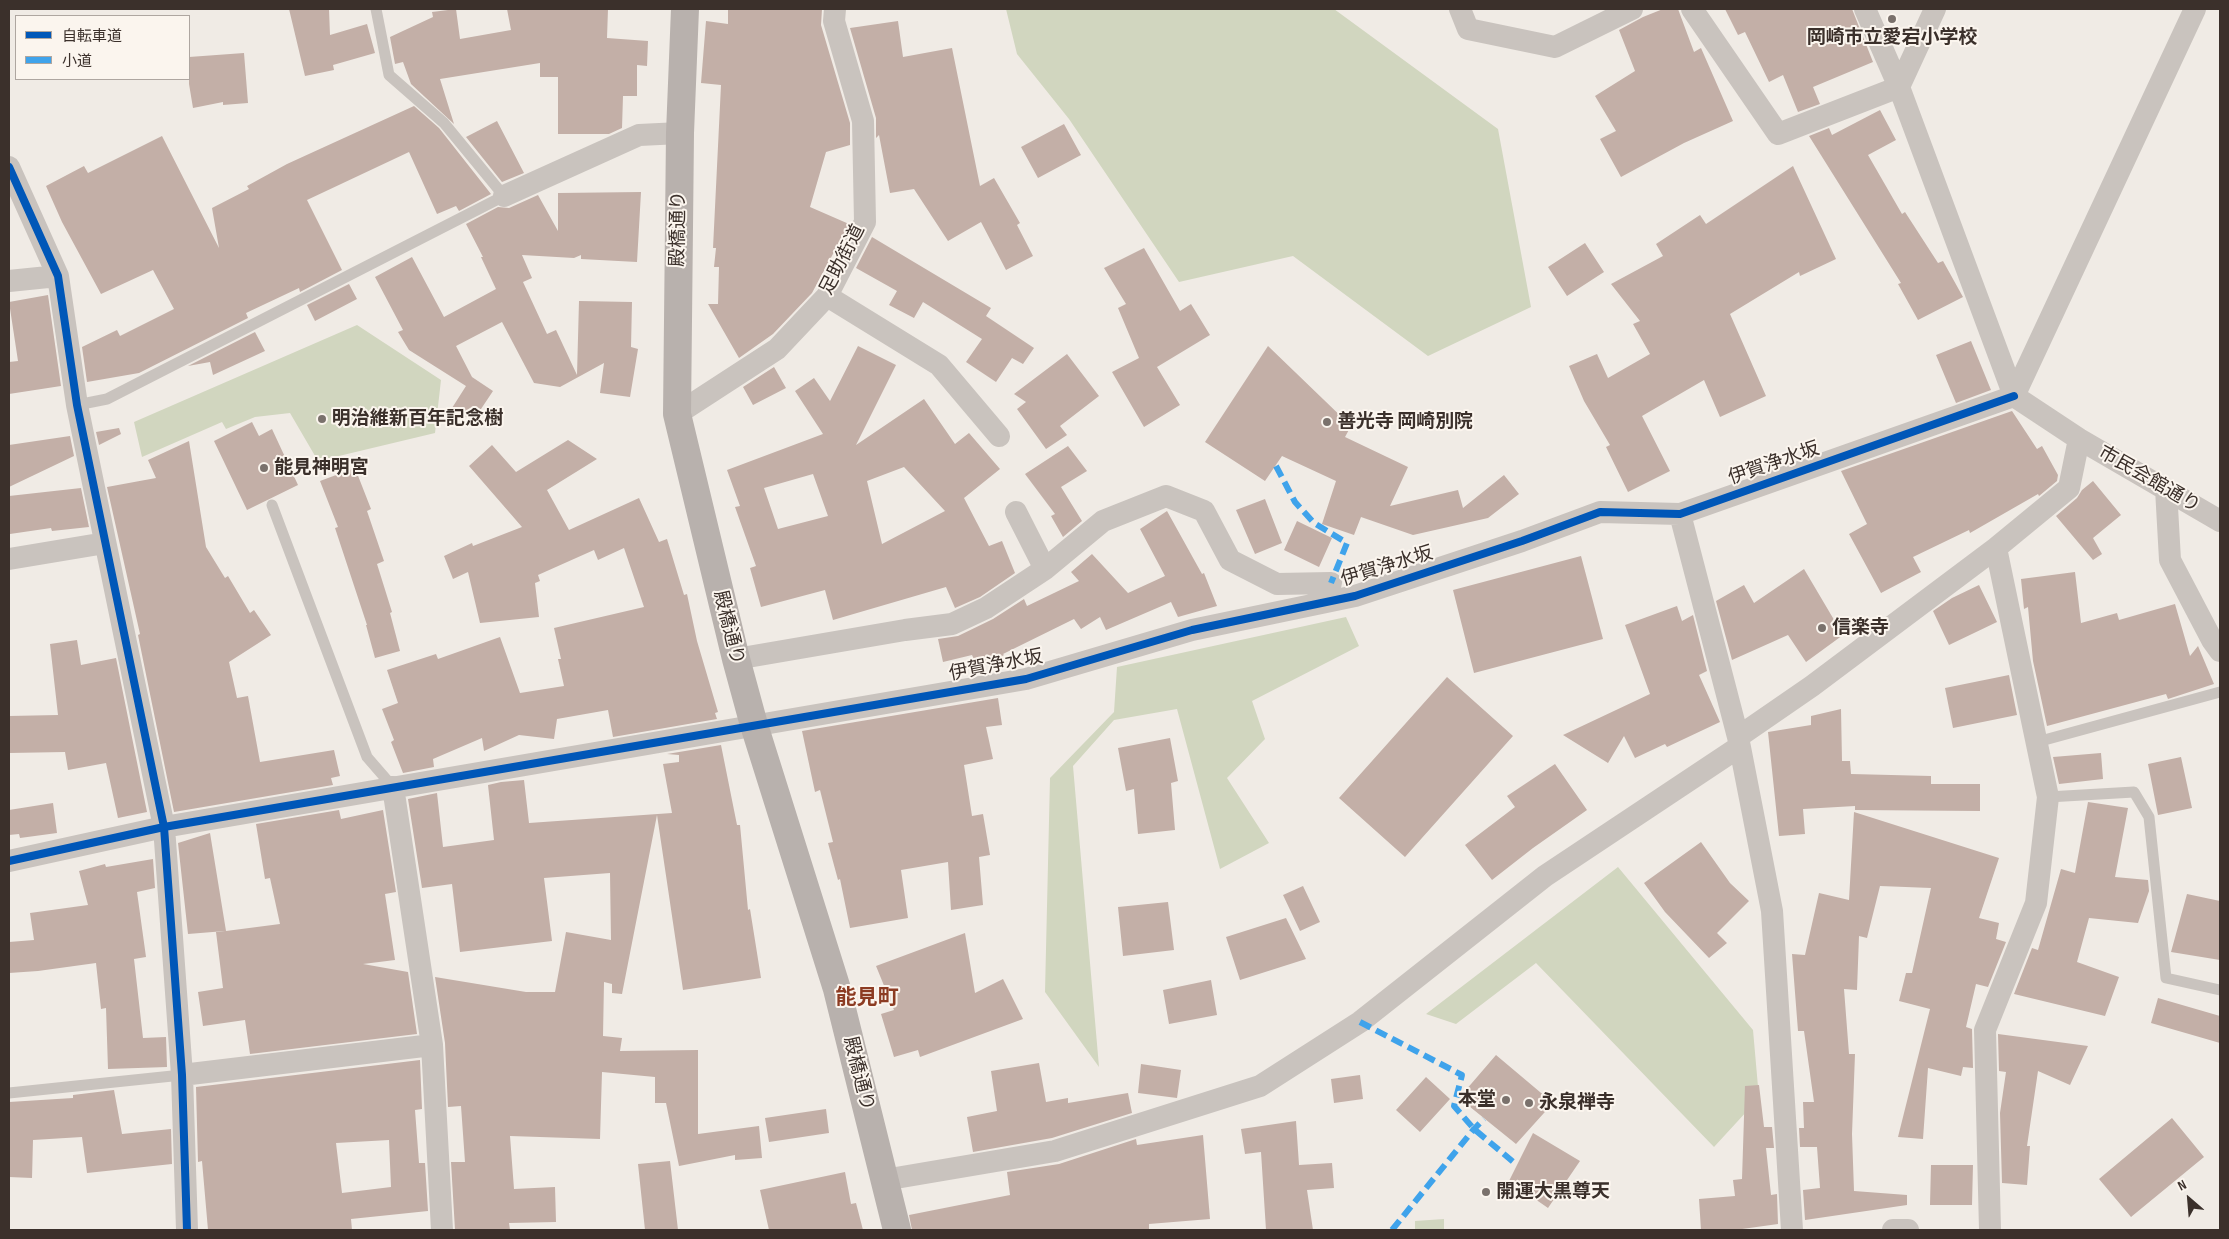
<!DOCTYPE html>
<html>
<head>
<meta charset="utf-8">
<style>
  body { margin:0 }
  #map { position:relative; width:2229px; height:1239px; overflow:hidden; background:#f0ebe5; font-family:"Sofia Sans Condensed","Noto Sans JP",sans-serif }
  canvas { display:block }
  .frame { position:absolute; inset:0; border:10px solid #3b302b; pointer-events:none }
  .legend { position:absolute; left:15px; top:15px; width:175px; height:65px; box-sizing:border-box; background:#fbf5ee; border:1px solid #aea6a0; margin:0; padding:6px 9px; list-style:none; font-size:15px; color:#3b302b }
  .legend li { display:flex; align-items:center; gap:10px; height:25px }
  .legend b { width:25px; border:1px solid #aea6a0 }
  .north { position:absolute; left:2164px; top:1174px; width:50px; height:50px; -webkit-text-stroke:4px #fbf5ee; paint-order:stroke; rotate:333deg; font-size:14px; font-weight:700; line-height:20px; text-align:center; color:#3b302b }
  .north::after { content:''; display:block; margin:auto; width:18px; height:22px; background:#3b302b; clip-path:polygon(50% 0,100% 100%,50% 72%,0 100%) }
</style>
</head>
<body>
<div id="map">
<canvas width="2229" height="1239"></canvas>
<div class="frame"></div>
<ul class="legend">
<li><b style="height:6px;background:#0057b8"></b>自転車道</li>
<li><b style="height:6px;background:#3fa3eb"></b>小道</li>
</ul>
<div class="north">N</div>
</div>
<script>
const g = document.querySelector('canvas').getContext('2d');
g.lineJoin = 'round';
function fillPath(path, color) { g.fillStyle = color; g.fill(path, 'evenodd'); }
function stroke(path, color, width, dash) { g.strokeStyle = color; g.lineWidth = width; g.lineCap = dash ? 'butt' : 'round'; g.setLineDash(dash || []); g.stroke(path); }
function label(font, color, halo, rows, align = 'center') {
  g.font = font + ' "Sofia Sans Condensed","Noto Sans JP",sans-serif'; g.lineWidth = 4; g.setLineDash([]); g.textBaseline = 'middle'; g.strokeStyle = halo; g.fillStyle = color; for (const [text, x, y, turn = 0] of rows) {
    g.save(); g.translate(x, y); g.rotate((+turn || 0) * Math.PI / 180); g.textAlign = isNaN(turn) ? turn : align; if (halo) g.strokeText(text, 0, 0); g.fillText(text, 0, 0); g.restore();
  }
}
fillPath(new Path2D(`
  M 1006,9 L 1334,9 L 1498,129 L 1531,307 L 1428,356 L 1293,256 L 1179,282 L 1069,119 L 1017,54 Z
  M 357,325 L 441,380 L 435,433 L 318,461 L 290,413 L 255,417 L 226,429 L 222,422 L 142,457 L 134,422 Z
  M 1346,617 L 1359,646 L 1252,701 L 1265,739 L 1227,778 L 1269,843 L 1220,869 L 1177,709 L 1114,720 L 1073,766 L 1099,1067 L 1045,992 L 1050,778 L 1114,712 L 1117,667 Z
  M 1618,867 L 1753,1030 L 1759,1098 L 1714,1147 L 1536,963 L 1456,1024 L 1426,1014 Z
  M 1444,1219 L 1444,1230 L 1415,1230 L 1415,1221 Z`), '#d1d6bf');
fillPath(new Path2D(`
  M 289,9 L 329,9 L 330,35 L 367,24 L 375,53 L 333,65 L 334,70 L 305,76 Z
  M 456,9 L 460,39 L 511,30 L 507,9 L 608,9 L 607,38 L 648,41 L 647,66 L 637,65 L 637,96 L 623,96 L 622,128 L 609,134 L 558,134 L 558,77 L 540,77 L 540,63 L 440,79 L 454,124 L 411,84 L 403,62 L 395,64 L 390,37 L 433,17 L 432,12 Z
  M 728,9 L 822,9 L 821,25 L 850,123 L 850,145 L 826,152 L 810,207 L 849,224 L 812,293 L 773,334 L 739,358 L 708,304 L 718,304 L 719,267 L 714,267 L 716,248 L 713,248 L 721,85 L 701,83 L 706,21 L 728,24 Z
  M 1663,9 L 1678,9 L 1694,52 L 1701,48 L 1733,121 L 1684,143 L 1621,177 L 1600,139 L 1616,131 L 1595,96 L 1635,71 L 1619,30 L 1643,17 Z
  M 1725,9 L 1852,9 L 1873,62 L 1813,87 L 1820,104 L 1798,112 L 1783,75 L 1769,82 L 1745,32 L 1738,35 Z
  M 898,21 L 903,57 L 952,48 L 980,186 L 994,178 L 1020,223 L 1017,225 L 1033,256 L 1006,270 L 981,222 L 948,241 L 914,189 L 890,193 L 879,135 L 876,138 L 876,118 L 850,28 Z
  M 244,53 L 248,103 L 223,105 L 223,102 L 193,108 L 189,84 L 189,57 Z
  M 414,106 L 439,128 L 491,194 L 459,211 L 456,206 L 437,214 L 409,152 L 307,200 L 342,270 L 300,292 L 299,288 L 246,313 L 248,318 L 139,373 L 87,382 L 82,347 L 117,330 L 120,336 L 174,309 L 153,270 L 101,294 L 62,222 L 46,186 L 84,166 L 88,173 L 162,136 L 219,248 L 212,208 L 249,189 L 247,186 L 287,164 Z
  M 1880,110 L 1896,140 L 1868,155 L 1902,214 L 1905,212 L 1938,263 L 1943,261 L 1963,297 L 1918,320 L 1898,284 L 1901,283 L 1809,136 L 1829,128 L 1832,135 Z
  M 497,121 L 524,173 L 502,182 L 466,137 Z
  M 1064,124 L 1081,155 L 1038,178 L 1021,147 Z
  M 1793,166 L 1836,259 L 1800,276 L 1799,272 L 1730,314 L 1766,396 L 1720,417 L 1704,380 L 1642,416 L 1670,471 L 1628,492 L 1606,447 L 1610,445 L 1584,401 L 1569,366 L 1597,354 L 1608,378 L 1650,354 L 1633,324 L 1640,321 L 1611,284 L 1663,256 L 1656,244 L 1700,215 L 1706,224 Z
  M 641,192 L 637,262 L 581,259 L 581,255 L 574,258 L 522,255 L 532,278 L 523,282 L 547,334 L 556,330 L 577,375 L 579,301 L 632,302 L 631,347 L 638,349 L 630,397 L 600,393 L 604,363 L 560,387 L 534,383 L 502,322 L 456,346 L 472,377 L 493,391 L 473,421 L 452,408 L 466,386 L 409,350 L 398,332 L 403,330 L 375,277 L 412,257 L 444,317 L 496,289 L 481,257 L 483,257 L 466,224 L 498,207 L 509,208 L 538,195 L 558,231 L 558,193 Z
  M 872,237 L 991,308 L 986,316 L 1034,348 L 1023,364 L 1012,358 L 996,382 L 966,362 L 982,339 L 923,302 L 914,318 L 889,305 L 897,291 L 856,268 Z
  M 1585,243 L 1604,272 L 1567,296 L 1548,267 Z
  M 1144,248 L 1180,311 L 1191,304 L 1210,335 L 1157,367 L 1180,405 L 1144,427 L 1112,372 L 1139,358 L 1118,308 L 1126,304 L 1104,268 Z
  M 349,284 L 357,299 L 315,321 L 307,305 Z
  M 48,295 L 61,386 L 9,394 L 9,362 L 18,361 L 9,302 Z
  M 255,332 L 265,351 L 213,375 L 210,362 L 188,366 Z
  M 1971,341 L 1991,390 L 1956,403 L 1936,355 Z
  M 858,346 L 896,365 L 856,445 L 924,399 L 955,444 L 969,433 L 1000,469 L 964,498 L 989,546 L 1002,541 L 1015,573 L 980,597 L 955,608 L 946,587 L 833,620 L 825,590 L 761,607 L 750,568 L 756,566 L 735,507 L 740,506 L 727,470 L 823,434 L 795,391 L 814,378 L 830,401 ZM 904,467 L 945,511 L 882,544 L 867,481 ZM 813,474 L 828,516 L 778,529 L 764,488 Z
  M 1268,346 L 1351,426 L 1345,437 L 1408,467 L 1390,506 L 1458,490 L 1463,508 L 1504,475 L 1519,494 L 1488,518 L 1413,535 L 1361,517 L 1354,535 L 1322,524 L 1336,481 L 1282,456 L 1265,481 L 1205,442 Z
  M 1067,354 L 1099,396 L 1060,426 L 1067,435 L 1046,449 L 1017,409 L 1026,402 L 1014,394 Z
  M 774,367 L 786,388 L 753,405 L 743,387 Z
  M 2012,411 L 2037,449 L 2042,446 L 2058,475 L 2057,481 L 2039,496 L 2038,494 L 1970,533 L 1969,530 L 1913,557 L 1921,572 L 1881,593 L 1849,534 L 1867,524 L 1841,471 Z
  M 252,422 L 259,436 L 272,429 L 298,485 L 247,510 L 214,441 Z
  M 119,428 L 121,434 L 99,445 L 96,432 Z
  M 70,436 L 74,456 L 9,487 L 9,445 Z
  M 568,440 L 597,459 L 547,490 L 569,530 L 639,498 L 659,542 L 667,539 L 684,595 L 687,594 L 697,641 L 718,712 L 715,713 L 717,719 L 613,737 L 608,710 L 557,719 L 554,739 L 519,735 L 484,751 L 482,738 L 433,759 L 434,767 L 403,773 L 391,742 L 394,740 L 382,709 L 398,703 L 387,670 L 436,654 L 438,659 L 500,637 L 520,693 L 564,686 L 558,659 L 561,659 L 554,628 L 644,607 L 624,548 L 598,560 L 594,550 L 538,575 L 540,581 L 535,583 L 539,617 L 480,623 L 468,572 L 453,579 L 444,556 L 472,543 L 473,546 L 522,527 L 469,466 L 492,445 L 516,472 Z
  M 189,441 L 206,547 L 225,578 L 228,576 L 250,613 L 254,610 L 271,635 L 229,662 L 237,698 L 248,696 L 260,762 L 334,750 L 340,776 L 331,778 L 333,785 L 174,812 L 138,635 L 140,634 L 107,487 L 156,478 L 148,460 Z
  M 1068,446 L 1087,471 L 1061,487 L 1082,521 L 1063,537 L 1051,516 L 1055,514 L 1025,474 Z
  M 355,468 L 371,509 L 367,511 L 384,561 L 377,564 L 392,612 L 390,613 L 400,651 L 375,658 L 366,625 L 367,625 L 335,528 L 338,527 L 320,481 Z
  M 2093,481 L 2121,515 L 2093,538 L 2102,554 L 2093,560 L 2056,516 L 2077,498 L 2082,490 Z
  M 81,488 L 89,527 L 52,531 L 51,528 L 10,534 L 9,496 Z
  M 1265,499 L 1282,543 L 1255,554 L 1236,510 Z
  M 1167,511 L 1202,574 L 1204,573 L 1217,606 L 1178,617 L 1171,602 L 1106,630 L 1100,617 L 1081,629 L 1074,619 L 1003,654 L 1004,655 L 978,668 L 972,655 L 943,662 L 938,639 L 958,636 L 993,619 L 1024,599 L 1027,606 L 1079,581 L 1071,572 L 1092,554 L 1128,593 L 1165,576 L 1140,529 Z
  M 1297,521 L 1332,538 L 1319,567 L 1284,550 Z
  M 1581,556 L 1603,639 L 1474,673 L 1453,590 Z
  M 1804,569 L 1843,635 L 1806,662 L 1788,635 L 1732,660 L 1716,601 L 1744,585 L 1754,603 Z
  M 2075,572 L 2081,623 L 2117,613 L 2119,620 L 2175,604 L 2190,656 L 2198,646 L 2214,684 L 2168,699 L 2166,694 L 2047,726 L 2033,661 L 2028,607 L 2024,609 L 2021,579 Z
  M 1979,585 L 1997,622 L 1949,645 L 1933,611 L 1952,598 Z
  M 1677,606 L 1682,621 L 1693,615 L 1707,671 L 1699,675 L 1720,722 L 1667,747 L 1665,744 L 1635,758 L 1624,736 L 1608,763 L 1563,735 L 1650,694 L 1625,625 Z
  M 77,640 L 81,665 L 116,658 L 147,812 L 118,818 L 106,763 L 68,770 L 65,752 L 9,753 L 9,716 L 58,715 L 50,644 Z
  M 2009,675 L 2017,715 L 1953,728 L 1945,688 Z
  M 1447,677 L 1513,736 L 1405,857 L 1339,798 Z
  M 998,698 L 1002,725 L 986,727 L 993,759 L 964,765 L 972,816 L 983,814 L 990,855 L 979,857 L 983,905 L 951,910 L 948,862 L 901,870 L 908,918 L 850,928 L 840,879 L 838,880 L 828,843 L 833,842 L 820,790 L 815,792 L 802,731 Z
  M 1841,709 L 1842,761 L 1850,761 L 1851,774 L 1931,776 L 1931,784 L 1980,784 L 1980,811 L 1855,810 L 1855,806 L 1803,809 L 1805,834 L 1779,836 L 1768,732 L 1811,725 L 1811,716 Z
  M 1170,738 L 1178,781 L 1171,783 L 1175,830 L 1138,834 L 1134,789 L 1126,791 L 1118,748 Z
  M 721,745 L 737,825 L 740,825 L 748,910 L 750,909 L 761,978 L 683,990 L 657,815 L 622,994 L 612,993 L 612,984 L 604,982 L 603,1036 L 622,1038 L 620,1051 L 698,1050 L 698,1134 L 759,1126 L 762,1158 L 735,1160 L 735,1155 L 679,1166 L 666,1103 L 655,1103 L 655,1077 L 602,1072 L 600,1139 L 510,1136 L 514,1189 L 555,1187 L 556,1222 L 509,1223 L 510,1230 L 455,1230 L 451,1162 L 465,1162 L 461,1106 L 448,1107 L 445,1043 L 435,977 L 526,992 L 555,992 L 566,932 L 611,940 L 610,873 L 544,878 L 552,941 L 460,952 L 452,884 L 422,888 L 408,799 L 437,793 L 443,847 L 494,840 L 488,785 L 501,782 L 524,780 L 529,823 L 672,813 L 663,764 L 679,762 L 679,755 L 667,754 Z
  M 2101,753 L 2103,779 L 2059,784 L 2053,757 Z
  M 2181,757 L 2192,808 L 2158,815 L 2148,764 Z
  M 1555,764 L 1587,810 L 1533,848 L 1492,880 L 1465,845 L 1515,807 L 1507,796 Z
  M 2088,802 L 2128,808 L 2115,877 L 2148,880 L 2149,891 L 2138,923 L 2089,918 L 2077,962 L 2119,977 L 2105,1016 L 2014,994 L 2032,948 L 2038,950 L 2061,869 L 2075,873 Z
  M 53,803 L 57,833 L 20,838 L 19,834 L 9,835 L 9,810 Z
  M 339,810 L 341,819 L 383,810 L 396,892 L 385,894 L 395,960 L 363,964 L 408,972 L 417,1034 L 250,1054 L 245,1020 L 203,1026 L 198,992 L 223,988 L 216,932 L 225,931 L 188,934 L 178,843 L 210,833 L 226,931 L 280,924 L 270,878 L 265,879 L 256,824 Z
  M 1854,812 L 1999,858 L 1979,918 L 1999,923 L 1996,939 L 2006,942 L 1988,987 L 1976,984 L 1966,1027 L 1972,1029 L 1973,1068 L 1963,1067 L 1961,1076 L 1928,1068 L 1923,1139 L 1898,1137 L 1930,1009 L 1899,1001 L 1906,973 L 1912,973 L 1931,888 L 1880,886 L 1867,938 L 1859,936 L 1857,990 L 1844,989 L 1849,1054 L 1855,1054 L 1852,1134 L 1854,1191 L 1907,1195 L 1907,1205 L 1805,1220 L 1803,1190 L 1820,1188 L 1817,1147 L 1800,1147 L 1799,1128 L 1804,1128 L 1803,1102 L 1814,1102 L 1804,1031 L 1798,1031 L 1792,954 L 1805,955 L 1819,893 L 1849,900 Z
  M 1701,842 L 1730,883 L 1749,901 L 1717,933 L 1727,943 L 1709,958 L 1665,912 L 1644,883 Z
  M 153,859 L 155,888 L 137,892 L 146,957 L 134,959 L 143,1038 L 166,1037 L 167,1067 L 108,1069 L 106,1008 L 101,1009 L 96,963 L 38,971 L 9,973 L 9,942 L 34,940 L 30,913 L 88,905 L 79,871 L 105,864 L 106,867 Z
  M 1303,886 L 1320,922 L 1300,931 L 1283,895 Z
  M 2187,894 L 2220,901 L 2220,960 L 2171,952 Z
  M 1168,902 L 1174,950 L 1123,956 L 1118,907 Z
  M 1286,918 L 1306,959 L 1240,980 L 1226,937 Z
  M 965,933 L 975,993 L 1003,979 L 1023,1019 L 920,1057 L 918,1050 L 894,1057 L 881,1014 L 894,1010 L 876,966 Z
  M 1211,980 L 1217,1015 L 1169,1024 L 1163,990 Z
  M 2158,998 L 2220,1016 L 2220,1043 L 2151,1023 Z
  M 1998,1034 L 2088,1046 L 2070,1085 L 2038,1071 L 2027,1146 L 2030,1146 L 2027,1185 L 2002,1183 L 2000,1113 L 2006,1072 L 1999,1071 Z
  M 1496,1055 L 1553,1103 L 1516,1144 L 1459,1098 Z
  M 420,1060 L 422,1109 L 415,1110 L 419,1163 L 425,1163 L 428,1211 L 351,1219 L 352,1230 L 208,1230 L 202,1161 L 198,1162 L 196,1087 ZM 389,1140 L 391,1187 L 342,1193 L 336,1143 Z
  M 1039,1063 L 1046,1102 L 1068,1098 L 1068,1103 L 1128,1093 L 1132,1113 L 1052,1138 L 973,1152 L 967,1117 L 997,1111 L 991,1071 Z
  M 1141,1064 L 1181,1070 L 1177,1098 L 1138,1093 Z
  M 1360,1075 L 1363,1099 L 1334,1103 L 1331,1079 Z
  M 1426,1077 L 1450,1099 L 1420,1132 L 1396,1110 Z
  M 1759,1085 L 1764,1127 L 1772,1127 L 1774,1148 L 1766,1148 L 1771,1195 L 1777,1194 L 1778,1224 L 1735,1230 L 1701,1230 L 1699,1199 L 1735,1196 L 1733,1180 L 1742,1179 L 1745,1086 Z
  M 114,1090 L 122,1134 L 171,1129 L 172,1164 L 87,1173 L 82,1137 L 33,1140 L 32,1178 L 9,1177 L 9,1102 L 73,1098 L 73,1095 Z
  M 826,1109 L 829,1133 L 769,1142 L 765,1118 Z
  M 2172,1118 L 2204,1157 L 2131,1217 L 2099,1179 Z
  M 1296,1121 L 1299,1165 L 1332,1163 L 1334,1188 L 1307,1190 L 1313,1230 L 1266,1230 L 1261,1152 L 1245,1154 L 1241,1129 Z
  M 1533,1133 L 1580,1161 L 1548,1208 L 1509,1181 Z
  M 1203,1135 L 1210,1219 L 1149,1224 L 1149,1230 L 912,1230 L 909,1215 L 1010,1195 L 1007,1172 L 1059,1164 L 1136,1139 L 1137,1145 Z
  M 670,1161 L 678,1230 L 645,1230 L 638,1164 Z
  M 1931,1165 L 1973,1165 L 1972,1205 L 1930,1205 Z
  M 845,1172 L 851,1204 L 856,1203 L 863,1230 L 769,1230 L 760,1190 Z`), '#c3afa7');
stroke(new Path2D(`
  M 77,405 L 107,399 L 504,196 L 444,123 L 389,75 L 376,9
  M 272,505 L 367,757 L 393,787
  M 2037,742 L 2220,692
  M 2048,797 L 2134,792 L 2149,817 L 2166,978 L 2220,990
  M 9,1093 L 182,1075`), '#c9c3be', 11);
stroke(new Path2D(`
  M 1460,9 L 1468,29 L 1555,47 L 1632,9
  M 1692,9 L 1778,134 L 1899,87 L 1935,9
  M 1865,9 L 1899,87 L 2014,396 L 2079,439 L 2220,521
  M 9,167 L 58,276 L 77,405 L 164,827 L 182,1075 L 187,1230
  M 504,196 L 639,135 L 680,133
  M 9,281 L 58,276
  M 827,296 L 939,365 L 999,436
  M 2014,396 L 2195,9
  M 677,414 L 777,349 L 827,296 L 865,222 L 863,121 L 834,21 L 835,9
  M 2166,489 L 2170,560 L 2212,640 L 2220,651
  M 1016,512 L 1045,569
  M 1680,514 L 1738,737 L 1772,911 L 1792,1230
  M 9,559 L 105,543
  M 736,659 L 905,630 L 952,624 L 986,608 L 1045,569 L 1103,521 L 1166,496 L 1204,511 L 1230,560 L 1277,584 L 1331,583
  M 1738,737 L 1812,686 L 1996,548 L 2069,488 L 2079,439
  M 393,787 L 432,1045 L 442,1230
  M 9,861 L 164,827 L 1026,679 L 1192,630 L 1355,596 L 1522,541 L 1600,512 L 1680,514 L 2014,396
  M 182,1075 L 432,1045
  M 884,1180 L 1055,1151 L 1260,1086 L 1360,1022 L 1545,876 L 1739,747
  M 1893,1230 L 1908,1230
  M 1990,1230 L 1985,1030 L 2036,903 L 2048,797 L 1996,548`), '#c9c3be', 22);
stroke(new Path2D(`
  M 685,9 L 680,133 L 677,414 L 736,659 L 754,725 L 837,989 L 897,1230`), '#b8b1ad', 28);
stroke(new Path2D(`
  M 1276,466 L 1295,502 L 1314,523 L 1347,543 L 1331,583
  M 1360,1022 L 1462,1075 L 1454,1106 L 1474,1129 L 1517,1165
  M 1392,1230 L 1474,1129 L 1484,1119`), '#3fa3eb', 6, [12, 6]);
stroke(new Path2D(`
  M 9,167 L 58,276 L 77,405 L 164,827 L 182,1075 L 187,1230
  M 9,861 L 164,827 L 1026,679 L 1192,630 L 1355,596 L 1522,541 L 1600,512 L 1680,514 L 2014,396`), '#0057b8', 8);
for (const [x, y, r, color] of [
  [1892,19,5,"#7a716c"],
  [322,419,5,"#7a716c"],
  [1327,422,5,"#7a716c"],
  [264,468,5,"#7a716c"],
  [1822,628,5,"#7a716c"],
  [1506,1100,5,"#7a716c"],
  [1529,1103,5,"#7a716c"],
  [1486,1192,5,"#7a716c"]
]) { const dot = new Path2D(); dot.arc(x, y, r, 0, 2 * Math.PI); g.fillStyle = color; g.fill(dot); stroke(dot, '#fbf5ee', 2); }
label('bold 19px', '#3b302b', '#fbf5ee', [
  ["岡崎市立愛宕小学校",1892,38,"center"],
  ["明治維新百年記念樹",332,419],
  ["善光寺 岡崎別院",1337,422],
  ["能見神明宮",274,468],
  ["信楽寺",1832,628],
  ["本堂",1496,1100,"right"],
  ["永泉禅寺",1539,1103],
  ["開運大黒尊天",1496,1192]
], 'left');
label('19px', '#3b302b', '#fbf5ee', [
  ["殿橋通り",679,229,-89],
  ["足助街道",843,260,-63],
  ["伊賀浄水坂",1774,464,-19],
  ["市民会館通り",2149,480,30],
  ["伊賀浄水坂",1387,567,-17],
  ["殿橋通り",728,628,76],
  ["伊賀浄水坂",996,666,-11],
  ["殿橋通り",858,1074,76]
]);
label('bold 21px', '#8c3b22', '#fbf5ee', [
  ["能見町",867,999]
]);
</script>
</body>
</html>
